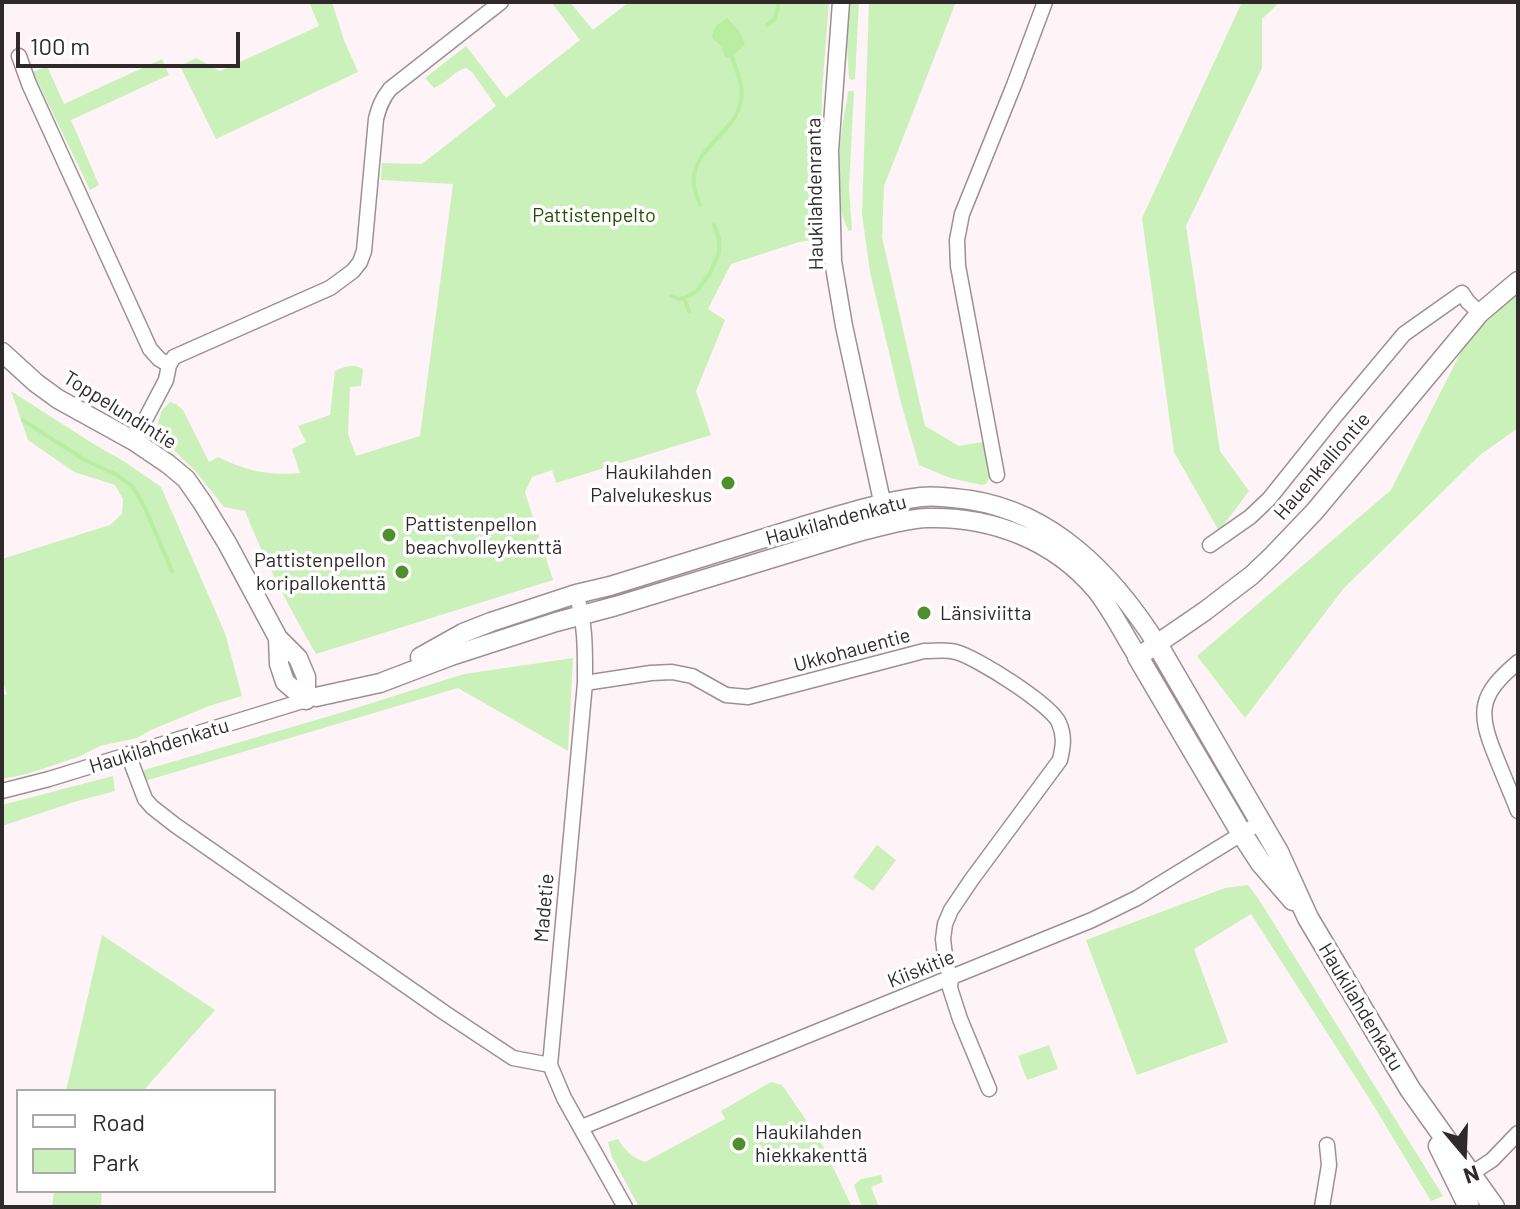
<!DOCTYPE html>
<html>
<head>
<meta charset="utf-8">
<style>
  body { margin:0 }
  #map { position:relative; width:1520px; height:1209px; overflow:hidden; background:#fef3f6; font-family:Barlow,sans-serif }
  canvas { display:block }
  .frame { position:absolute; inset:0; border:4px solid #2f292b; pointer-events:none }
  .legend { position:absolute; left:16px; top:1089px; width:260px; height:104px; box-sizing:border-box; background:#fff; border:2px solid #aca9aa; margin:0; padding:10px 14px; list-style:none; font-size:24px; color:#2f292b }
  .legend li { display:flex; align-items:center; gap:16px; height:40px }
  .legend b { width:40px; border:2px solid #aca9aa }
  .north { position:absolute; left:1424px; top:1113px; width:80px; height:80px; -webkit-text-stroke:6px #fff; paint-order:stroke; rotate:161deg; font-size:22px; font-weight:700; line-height:32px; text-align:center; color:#2f292b }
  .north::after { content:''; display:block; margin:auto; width:28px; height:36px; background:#2f292b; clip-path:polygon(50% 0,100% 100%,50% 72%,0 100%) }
  .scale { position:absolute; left:16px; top:32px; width:224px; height:36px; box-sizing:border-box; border:4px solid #2f292b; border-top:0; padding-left:10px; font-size:24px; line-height:28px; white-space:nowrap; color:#2f292b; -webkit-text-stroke:6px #fff; paint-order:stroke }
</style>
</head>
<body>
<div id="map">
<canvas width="1520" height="1209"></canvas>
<div class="frame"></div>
<ul class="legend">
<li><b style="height:10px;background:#fff"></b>Road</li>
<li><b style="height:22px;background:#cbf1ba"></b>Park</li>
</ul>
<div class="north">N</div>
<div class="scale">100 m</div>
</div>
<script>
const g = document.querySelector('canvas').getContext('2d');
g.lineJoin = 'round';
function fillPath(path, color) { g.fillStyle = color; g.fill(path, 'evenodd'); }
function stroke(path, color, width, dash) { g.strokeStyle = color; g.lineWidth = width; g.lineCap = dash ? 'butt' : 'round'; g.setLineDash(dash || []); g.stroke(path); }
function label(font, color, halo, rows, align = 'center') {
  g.font = font + ' Barlow,sans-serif'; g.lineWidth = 7; g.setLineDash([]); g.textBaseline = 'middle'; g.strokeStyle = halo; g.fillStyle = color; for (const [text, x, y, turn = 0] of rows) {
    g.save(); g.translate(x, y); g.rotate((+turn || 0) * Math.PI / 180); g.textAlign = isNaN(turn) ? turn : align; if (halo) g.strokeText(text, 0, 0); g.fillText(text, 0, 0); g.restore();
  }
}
fillPath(new Path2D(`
  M 309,2 L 332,2 L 344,40 L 358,72 L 216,139 L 180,66 L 196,58 L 220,71 L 319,26 Z
  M 551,2 L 570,2 L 593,30 L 629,2 L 829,2 L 822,92 L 819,239 L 799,242 L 731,264 L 708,309 L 725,320 L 696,391 L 711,435 L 556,483 L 552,470 L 532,477 L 525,492 L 553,580 L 316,654 C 289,607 265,562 245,511 L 224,507 L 196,472 L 163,439 L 159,431 L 158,423 L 162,410 L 170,402 L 176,404 L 183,410 L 209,462 L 218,457 C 247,471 268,476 300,473 L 292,449 L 306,442 L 298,426 L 330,415 L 335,371 C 345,366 353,363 363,369 L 361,386 L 350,387 L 348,434 L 356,456 L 420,436 L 453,184 L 381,180 L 382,163 L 422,164 L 496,106 L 472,72 L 466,68 C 454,71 447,83 434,88 L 425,78 L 466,46 L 506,98 L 580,40 Z
  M 847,2 L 859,2 L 855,79 L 851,80 L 849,78 L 846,31 Z
  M 869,2 L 956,2 L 884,186 L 882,237 L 925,426 L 959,446 L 983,442 C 989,456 995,471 986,484 L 982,485 L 950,478 L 919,465 L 901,403 L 870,272 L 862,214 Z
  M 1242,2 L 1280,2 L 1262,19 L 1262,68 L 1186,226 L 1220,451 L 1249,491 L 1219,531 L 1174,452 L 1142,218 Z
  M 162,59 L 169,75 L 71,120 L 99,185 L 90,190 L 33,72 L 47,66 L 64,104 Z
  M 848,91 L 854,91 L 849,187 L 852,230 L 849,231 C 834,206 838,159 842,130 C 843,117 847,105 848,91 Z
  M 1518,292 L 1518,428 L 1480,455 L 1344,588 L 1245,718 L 1197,656 L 1391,490 L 1467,340 Z
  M 11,391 L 92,443 L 125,462 L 161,487 L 225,633 L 242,696 L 209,706 L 151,730 L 137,738 L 100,746 L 78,757 L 27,774 L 2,779 L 2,696 L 7,694 L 2,678 L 2,559 L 110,525 L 122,514 L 123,499 L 115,485 L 74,472 L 28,440 Z
  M 573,658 L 568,751 L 458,688 L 145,781 L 144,770 L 340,713 L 464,674 Z
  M 113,776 L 115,791 L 74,802 L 2,826 L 2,805 Z
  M 877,845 L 896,860 L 873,891 L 853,877 Z
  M 1248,885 L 1258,898 L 1443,1196 L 1431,1201 L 1372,1103 L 1251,914 L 1194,949 L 1228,1042 L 1137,1075 L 1086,940 L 1225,888 Z
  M 102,935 L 215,1010 L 143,1091 L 66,1091 Z
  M 1049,1045 L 1058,1069 L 1027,1080 L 1018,1056 Z
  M 771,1082 L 782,1085 L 820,1140 L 852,1207 L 639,1207 L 612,1157 L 608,1142 L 618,1139 C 625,1150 632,1158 645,1162 L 725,1119 L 721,1111 Z
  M 881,1175 L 883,1182 L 871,1187 L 879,1207 L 862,1207 L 854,1185 L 861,1179 Z
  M 54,1191 L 102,1191 L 101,1207 L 52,1207 Z`), '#cbf1ba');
fillPath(new Path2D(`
  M 727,18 L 740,32 L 745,45 C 737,50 736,55 726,58 L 721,46 L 713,39 L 712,35 L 716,26 Z`), '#b9eda0');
stroke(new Path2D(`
  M 767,25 L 775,19 L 779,2
  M 700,205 C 698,199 695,192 694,186 C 689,149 736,134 741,100 C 744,85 736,70 732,57
  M 671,296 L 679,299 L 684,298
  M 689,311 L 684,298 L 697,291 L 710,273 L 719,253 L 719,238 L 714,225
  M 23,420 L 83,459 L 117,475 L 133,487 L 145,508 L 172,571`), '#b9eda0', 4);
const minor = new Path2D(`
  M 19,56 L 29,84 L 150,349 L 159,359 L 169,365
  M 134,441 L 166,380 L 169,365 L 174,357 L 330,288 L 353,271 L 360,262 L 364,251 L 376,119 C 379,107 382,99 390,89 L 501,2
  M 997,475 L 958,266 L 957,240 L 962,214 L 1014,85 L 1045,2
  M 1210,545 L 1250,517 L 1269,499 L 1337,414 L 1404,334 L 1462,293 L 1468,302 L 1480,313
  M 576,594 C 586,624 585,652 585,683 L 550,1065 L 564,1098 L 625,1207
  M 1518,662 C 1479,695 1477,711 1496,757 C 1503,775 1511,793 1518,811
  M 585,683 L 651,673 L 672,672 L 692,676 L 726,695 L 748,697 L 924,651 C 935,651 946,649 956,652 C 976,657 1052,705 1059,723 C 1065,736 1063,747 1060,760 L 972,879 L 951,910 L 945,924 L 943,939 L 946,964 L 951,978 L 950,988 L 960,1019 L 989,1089
  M 128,754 L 145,799 L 152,807 L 175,825 L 445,1013 L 513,1058 L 550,1065
  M 2,791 L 49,779 L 306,700
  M 582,1127 L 1092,920 L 1137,898 L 1261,822
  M 1463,1179 L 1492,1160 L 1518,1133
  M 1322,1207 L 1329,1165 L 1327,1145`);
const tertiary = new Path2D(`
  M 841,2 L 830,151 L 833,261 L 844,326 L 885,515`);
const secondary = new Path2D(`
  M 2,352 L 36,383 L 58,399 L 134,441 L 168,464 L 186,479 L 202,502 L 227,543 L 278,638 L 298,658 L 306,677 L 306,700
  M 278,638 L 279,664 L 285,682 L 306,700
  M 420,657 L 463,633 L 491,622 L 576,594 L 610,586 C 672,567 734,547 797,528 C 837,516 879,502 921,497 C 937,495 954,498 970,500 C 1054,513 1113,575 1157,644
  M 316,697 L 380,683 L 451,656 L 556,622 L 616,606 L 855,533 C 878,527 903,519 927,518 C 991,516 1054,540 1096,590 C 1112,610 1124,635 1138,657 L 1205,611 L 1252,575 L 1273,555 L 1315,511 L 1480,313 L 1518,281`);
const primary = new Path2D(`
  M 1157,644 L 1278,852 L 1308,918 L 1410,1089 L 1494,1207
  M 1138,657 L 1242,834 L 1261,863 L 1293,900
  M 1439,1146 L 1469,1207`);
stroke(minor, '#9f8f94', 17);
stroke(tertiary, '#9f8f94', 19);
stroke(secondary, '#9f8f94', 21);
stroke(primary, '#9f8f94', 23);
stroke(minor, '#fff', 14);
stroke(tertiary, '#fff', 16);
stroke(secondary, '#fff', 18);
stroke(primary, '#fff', 20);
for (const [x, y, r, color] of [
  [728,483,8,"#518e2e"],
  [389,535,8,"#518e2e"],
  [402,572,8,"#518e2e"],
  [924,613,8,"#518e2e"],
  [739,1144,8,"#518e2e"]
]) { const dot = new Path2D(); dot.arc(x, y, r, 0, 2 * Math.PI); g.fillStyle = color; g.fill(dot); stroke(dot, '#fff', 3); }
label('20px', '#2f292b', '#fff', [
  ["Haukilahdenranta",815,194,-91],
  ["Toppelundintie",120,410,32],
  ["Hauenkalliontie",1322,466,-49],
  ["Haukilahdenkatu",836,520,-15],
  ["Ukkohauentie",852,650,-15],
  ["Haukilahdenkatu",159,746,-17],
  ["Madetie",544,908,-85],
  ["Kiiskitie",921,969,-22],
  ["Haukilahdenkatu",1361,1007,59]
]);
label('20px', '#225000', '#fff', [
  ["Pattistenpelto",594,215]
]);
label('20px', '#2f292b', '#fff', [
  ["Haukilahden",712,472,"right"],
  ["Palvelukeskus",712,495,"right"],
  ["Pattistenpellon",405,524],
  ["beachvolleykenttä",405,547],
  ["Pattistenpellon",386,560,"right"],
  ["koripallokenttä",386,583,"right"],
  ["Länsiviitta",940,613],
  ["Haukilahden",755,1132],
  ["hiekkakenttä",755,1155]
], 'left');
</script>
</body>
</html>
